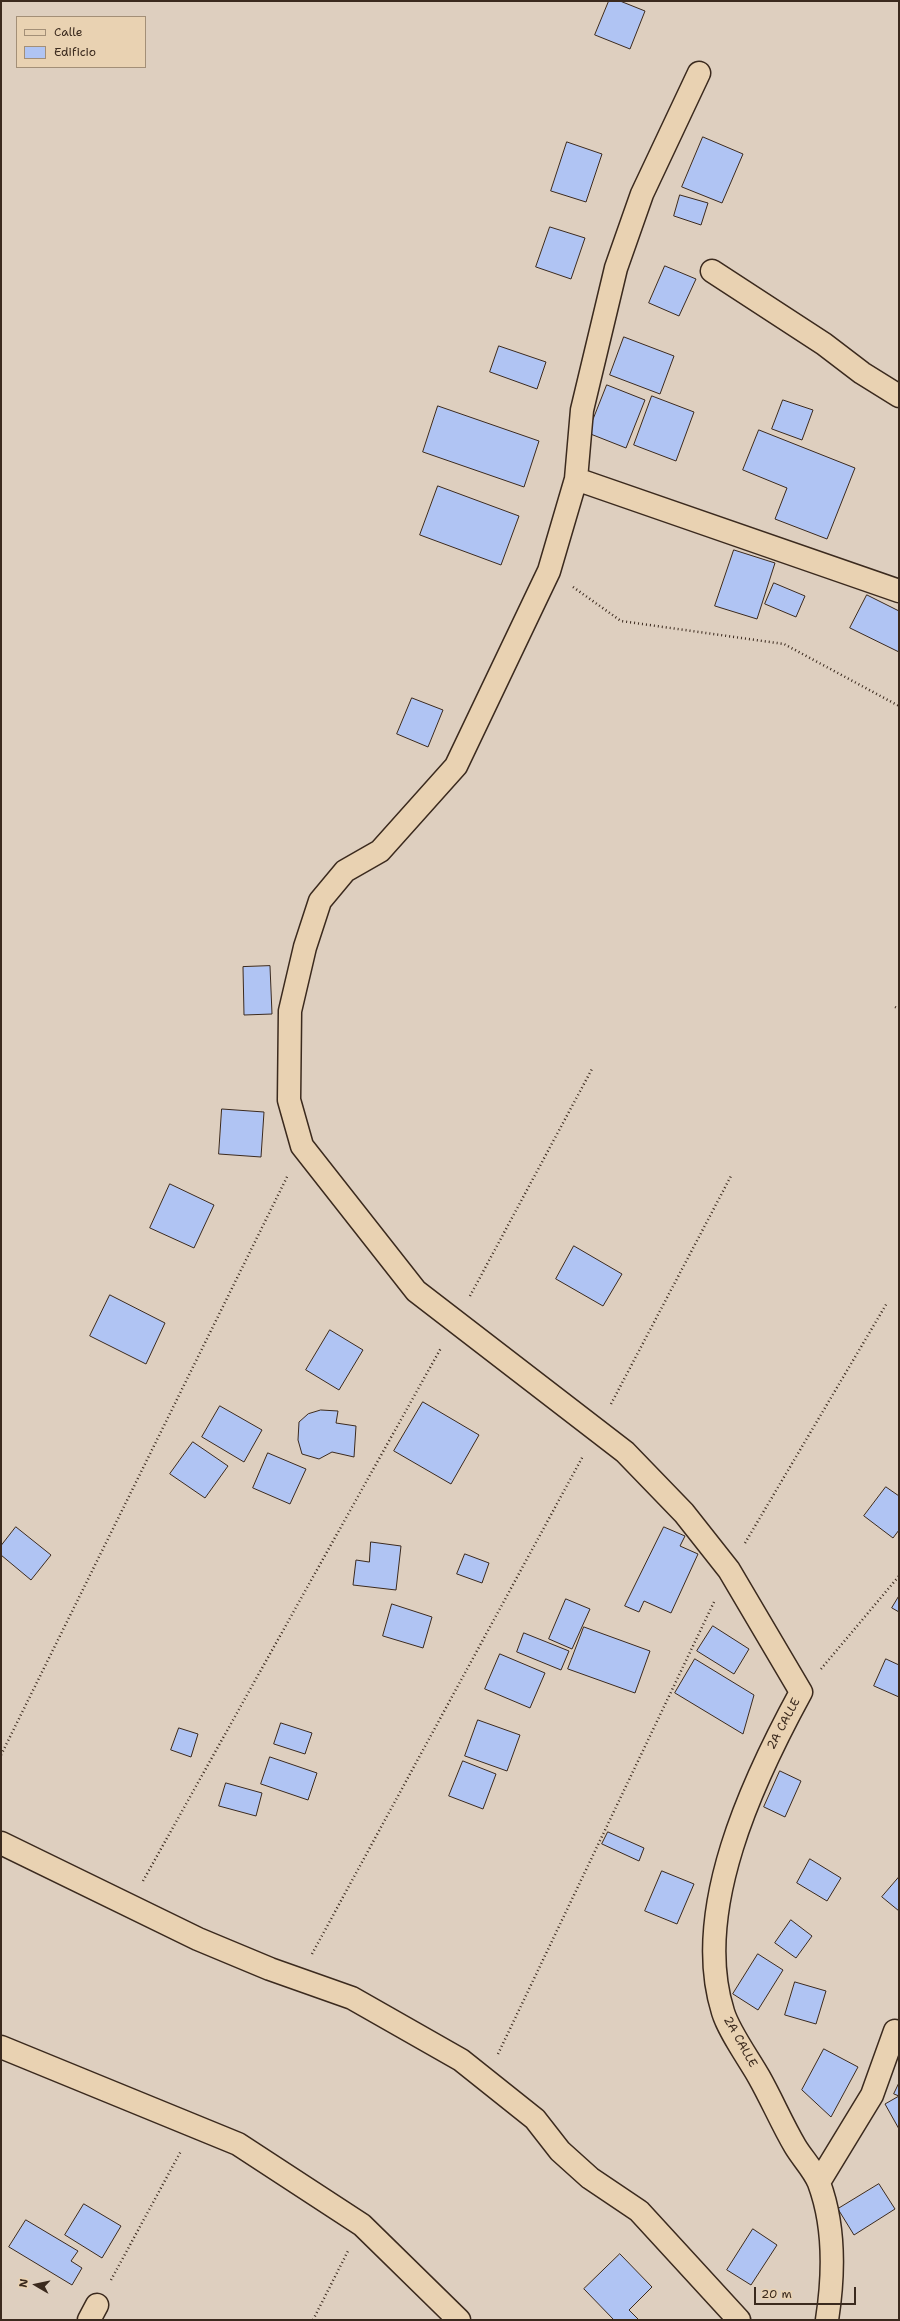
<!DOCTYPE html>
<html>
<head>
<meta charset="utf-8">
<style>
  body { margin:0 }
  #map { position:relative; width:900px; height:2321px; overflow:hidden; background:#decfbf; font-family:"Shantell Sans",sans-serif }
  canvas { display:block }
  .frame { position:absolute; inset:0; border:2px solid #3b2a1e; pointer-events:none }
  .legend { position:absolute; left:16px; top:16px; width:130px; height:52px; box-sizing:border-box; background:#e9d2b2; border:1px solid #a38f77; margin:0; padding:5px 7px; list-style:none; font-size:12px; color:#3b2a1e }
  .legend li { display:flex; align-items:center; gap:8px; height:20px }
  .legend b { width:20px; border:1px solid #a38f77 }
  .north { position:absolute; left:16px; top:2265px; width:40px; height:40px; -webkit-text-stroke:3px #e9d2b2; paint-order:stroke; rotate:279deg; font-size:11px; font-weight:700; line-height:16px; text-align:center; color:#3b2a1e }
  .north::after { content:''; display:block; margin:auto; width:14px; height:18px; background:#3b2a1e; clip-path:polygon(50% 0,100% 100%,50% 72%,0 100%) }
  .scale { position:absolute; left:754px; top:2287px; width:102px; height:18px; box-sizing:border-box; border:2px solid #3b2a1e; border-top:0; padding-left:5px; font-size:12px; line-height:14px; white-space:nowrap; color:#3b2a1e; -webkit-text-stroke:3px #e9d2b2; paint-order:stroke }
</style>
</head>
<body>
<div id="map">
<canvas width="900" height="2321"></canvas>
<div class="frame"></div>
<ul class="legend">
<li><b style="height:5px;background:#e9d2b2"></b>Calle</li>
<li><b style="height:11px;background:#b0c4f3"></b>Edificio</li>
</ul>
<div class="north">N</div>
<div class="scale">20 m</div>
</div>
<script>
const g = document.querySelector('canvas').getContext('2d');
g.lineJoin = 'round';
function fillPath(path, color) { g.fillStyle = color; g.fill(path, 'evenodd'); }
function stroke(path, color, width, dash) { g.strokeStyle = color; g.lineWidth = width; g.lineCap = dash ? 'butt' : 'round'; g.setLineDash(dash || []); g.stroke(path); }
function label(font, color, halo, rows, align = 'center') {
  g.font = font + ' "Shantell Sans",sans-serif'; g.lineWidth = 3.5; g.setLineDash([]); g.textBaseline = 'middle'; g.strokeStyle = halo; g.fillStyle = color; for (const [text, x, y, turn = 0] of rows) {
    g.save(); g.translate(x, y); g.rotate((+turn || 0) * Math.PI / 180); g.textAlign = isNaN(turn) ? turn : align; if (halo) g.strokeText(text, 0, 0); g.fillText(text, 0, 0); g.restore();
  }
}
const building = new Path2D(`
  M 609,1 L 620,1 L 645,11 L 630,49 L 595,35 Z
  M 703,137 L 743,154 L 722,203 L 682,187 Z
  M 567,142 L 602,154 L 586,202 L 551,191 Z
  M 680,195 L 708,203 L 701,225 L 674,216 Z
  M 550,227 L 585,238 L 571,279 L 536,267 Z
  M 665,266 L 696,279 L 679,316 L 649,303 Z
  M 624,337 L 674,356 L 660,394 L 610,375 Z
  M 499,346 L 546,362 L 537,389 L 490,372 Z
  M 607,385 L 645,400 L 626,448 L 588,433 Z
  M 652,396 L 694,412 L 676,461 L 634,445 Z
  M 783,400 L 813,410 L 802,440 L 772,429 Z
  M 438,406 L 539,441 L 524,487 L 423,452 Z
  M 759,430 L 855,468 L 827,539 L 775,519 L 787,488 L 743,470 Z
  M 438,486 L 519,516 L 501,565 L 420,535 Z
  M 734,550 L 775,563 L 757,619 L 715,606 Z
  M 774,583 L 805,596 L 796,617 L 765,604 Z
  M 867,595 L 899,611 L 899,652 L 850,628 Z
  M 412,698 L 443,710 L 428,747 L 397,734 Z
  M 270,966 L 272,1014 L 244,1015 L 243,967 Z
  M 222,1109 L 264,1112 L 261,1157 L 219,1154 Z
  M 170,1184 L 214,1205 L 194,1248 L 150,1228 Z
  M 574,1246 L 622,1274 L 603,1306 L 556,1279 Z
  M 110,1295 L 165,1323 L 146,1364 L 90,1336 Z
  M 330,1330 L 363,1350 L 339,1390 L 306,1370 Z
  M 423,1402 L 479,1435 L 451,1484 L 394,1451 Z
  M 220,1406 L 262,1430 L 244,1462 L 202,1437 Z
  M 321,1410 L 338,1411 L 336,1423 L 356,1426 L 354,1457 L 332,1452 L 319,1459 L 302,1454 L 298,1440 L 299,1422 L 308,1414 Z
  M 193,1442 L 228,1466 L 205,1498 L 170,1474 Z
  M 268,1453 L 306,1469 L 290,1504 L 253,1488 Z
  M 886,1487 L 899,1496 L 899,1530 L 893,1538 L 864,1516 Z
  M 16,1527 L 51,1555 L 31,1580 L 1,1555 L 1,1546 Z
  M 664,1527 L 685,1536 L 680,1546 L 698,1554 L 671,1613 L 644,1601 L 639,1612 L 625,1606 Z
  M 371,1542 L 401,1546 L 396,1590 L 353,1585 L 356,1560 L 369,1562 Z
  M 465,1554 L 489,1563 L 482,1583 L 457,1574 Z
  M 899,1596 L 899,1612 L 892,1608 Z
  M 566,1599 L 590,1609 L 572,1649 L 549,1639 Z
  M 392,1604 L 432,1617 L 423,1648 L 383,1636 Z
  M 713,1626 L 749,1649 L 734,1674 L 697,1651 Z
  M 584,1627 L 650,1651 L 635,1693 L 568,1669 Z
  M 524,1633 L 569,1651 L 561,1670 L 517,1652 Z
  M 500,1654 L 545,1673 L 530,1708 L 485,1689 Z
  M 695,1659 L 754,1695 L 743,1734 L 675,1693 Z
  M 886,1659 L 899,1665 L 899,1697 L 874,1686 Z
  M 478,1720 L 520,1735 L 507,1771 L 465,1756 Z
  M 281,1723 L 312,1733 L 305,1754 L 274,1744 Z
  M 179,1728 L 198,1734 L 191,1757 L 171,1750 Z
  M 270,1757 L 317,1773 L 308,1800 L 261,1784 Z
  M 463,1761 L 496,1774 L 483,1809 L 449,1796 Z
  M 780,1771 L 801,1781 L 785,1817 L 764,1807 Z
  M 226,1783 L 262,1793 L 256,1816 L 219,1806 Z
  M 608,1832 L 644,1848 L 639,1861 L 602,1844 Z
  M 810,1859 L 841,1878 L 827,1901 L 797,1883 Z
  M 662,1871 L 694,1884 L 677,1924 L 645,1911 Z
  M 899,1877 L 899,1911 L 882,1897 Z
  M 791,1920 L 812,1936 L 796,1958 L 775,1943 Z
  M 758,1954 L 783,1970 L 758,2010 L 733,1994 Z
  M 795,1982 L 826,1991 L 816,2024 L 785,2015 Z
  M 824,2049 L 858,2067 L 831,2117 L 802,2090 Z
  M 899,2083 L 899,2129 L 885,2104 L 899,2096 L 894,2094 Z
  M 879,2184 L 895,2209 L 854,2235 L 838,2209 Z
  M 84,2204 L 121,2226 L 102,2258 L 65,2235 Z
  M 26,2220 L 78,2251 L 71,2261 L 82,2268 L 72,2285 L 9,2247 Z
  M 753,2229 L 777,2245 L 751,2285 L 727,2270 Z
  M 620,2254 L 652,2287 L 629,2310 L 639,2320 L 614,2320 L 584,2289 Z`);
fillPath(building, '#b0c4f3');
stroke(building, '#3b2a1e', 1);
const minor = new Path2D(`
  M 712,271 L 824,344 L 862,373 L 899,396
  M 576,479 L 582,410 L 616,268 L 642,194 L 699,73
  M 1,1843 L 198,1939 L 270,1969 L 352,1998 L 461,2060 L 535,2119 L 560,2151 L 590,2178 L 639,2211 L 739,2320
  M 1,2047 L 238,2144 L 362,2225 L 459,2320
  M 819,2182 L 872,2095 L 895,2031 L 899,2034
  M 89,2320 L 97,2305
  M 827,2320 C 834,2275 835,2226 819,2183 C 814,2170 802,2158 795,2146 C 782,2124 772,2100 759,2077 C 749,2059 729,2032 723,2012 C 691,1911 753,1780 801,1692 L 729,1570 L 684,1513 L 625,1452 L 416,1291 L 302,1146 L 289,1100 L 290,1011 L 305,947 L 320,901 L 345,871 L 380,851 L 456,766 L 549,571 L 576,479 L 899,591`);
stroke(minor, '#3b2a1e', 25);
stroke(new Path2D(`
  M 573,587 L 621,621 L 784,644 L 899,706
  M 895,1007 L 899,1009
  M 470,1296 L 592,1069
  M 611,1404 L 731,1176
  M 745,1543 L 887,1303
  M 821,1669 L 899,1576
  M 1,1755 L 288,1175
  M 143,1881 L 441,1348
  M 312,1954 L 583,1456
  M 498,2054 L 714,1602
  M 111,2280 L 181,2151
  M 313,2320 L 348,2251`), '#3b2a1e', 2.5, [1, 3]);
stroke(minor, '#e9d2b2', 22);
label('12px', '#3b2a1e', '#e9d2b2', [
  ["2A CALLE",784,1724,-62],
  ["2A CALLE",740,2042,61]
]);
</script>
</body>
</html>
